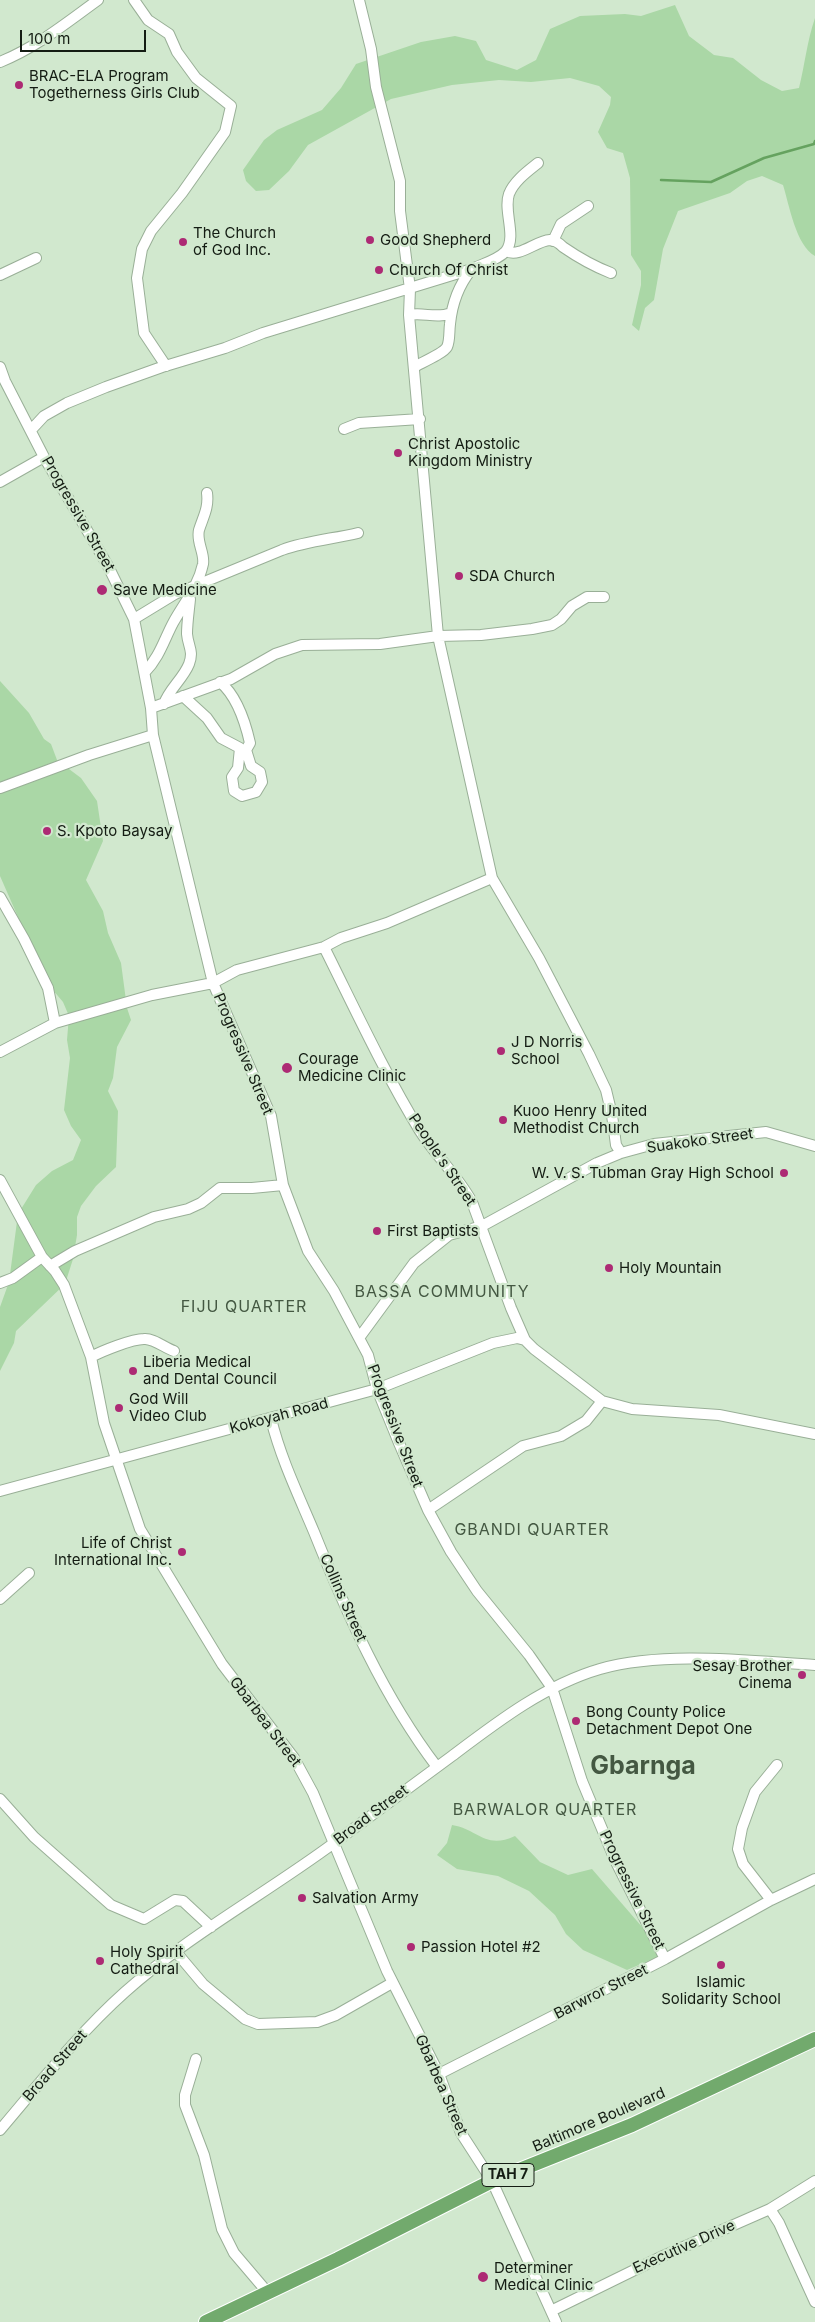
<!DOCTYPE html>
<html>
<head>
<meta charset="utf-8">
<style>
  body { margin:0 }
  #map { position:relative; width:815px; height:2322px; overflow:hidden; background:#d1e8ce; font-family:Inter,sans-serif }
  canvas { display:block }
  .scale { position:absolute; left:20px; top:30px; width:126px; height:22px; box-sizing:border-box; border:2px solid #141c13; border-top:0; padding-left:6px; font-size:15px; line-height:18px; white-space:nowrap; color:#141c13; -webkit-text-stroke:4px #d1e8ce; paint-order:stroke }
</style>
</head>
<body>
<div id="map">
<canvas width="815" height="2322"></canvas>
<div class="scale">100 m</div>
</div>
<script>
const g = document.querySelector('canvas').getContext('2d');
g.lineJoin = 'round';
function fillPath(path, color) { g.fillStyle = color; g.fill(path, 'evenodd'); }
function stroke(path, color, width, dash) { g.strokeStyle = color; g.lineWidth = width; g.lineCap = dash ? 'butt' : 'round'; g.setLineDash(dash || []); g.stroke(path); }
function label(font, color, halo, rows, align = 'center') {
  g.font = font + ' Inter,sans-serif'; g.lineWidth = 4.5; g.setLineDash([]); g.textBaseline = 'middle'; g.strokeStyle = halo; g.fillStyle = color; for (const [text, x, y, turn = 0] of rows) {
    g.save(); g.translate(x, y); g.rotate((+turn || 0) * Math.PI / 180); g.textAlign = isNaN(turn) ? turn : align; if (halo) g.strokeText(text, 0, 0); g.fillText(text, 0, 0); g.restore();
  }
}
fillPath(new Path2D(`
  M 675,5 L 689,36 L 714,55 L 733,58 L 761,80 L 782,91 L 799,88 C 805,64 807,41 815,18 L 815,256 C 796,246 789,204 783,185 L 762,176 L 747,181 L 730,193 L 678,211 L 663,249 L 654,300 L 645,308 L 639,331 L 632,325 L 641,285 L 641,271 L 631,255 L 630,178 L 623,153 L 607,148 L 598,132 L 610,105 L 611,97 L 599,86 L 570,78 L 531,82 L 499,80 L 452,85 L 391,99 L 308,145 L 289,171 L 269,190 L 256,191 L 246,181 L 243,170 L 264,140 L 277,130 L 322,110 L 341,88 L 356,64 L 421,42 L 455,36 L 476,41 L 486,60 L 517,70 L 536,60 L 550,29 L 580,16 L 625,14 L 641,16 Z
  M 0,681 L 29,713 L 44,739 L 51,744 L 57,760 L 81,778 L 97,801 L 103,841 L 86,880 L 103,911 L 108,933 L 121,963 L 127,1008 L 131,1020 L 117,1047 L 113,1078 L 108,1091 L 118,1111 L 116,1167 L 96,1186 L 81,1206 L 77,1217 L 77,1235 L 73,1259 L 65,1284 L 16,1331 L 14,1343 L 0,1371 L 0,1307 L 9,1282 L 18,1214 L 36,1185 L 52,1171 L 73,1160 L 81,1140 L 71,1126 L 64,1110 L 70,1058 L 67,1040 L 69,1016 L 63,1002 L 47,983 L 0,876 Z
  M 452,1825 C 478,1829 485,1850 515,1836 L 540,1862 L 568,1875 L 592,1869 L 643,1928 L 660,1956 L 627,1970 L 583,1950 L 566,1934 L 555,1915 L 529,1891 L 498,1876 L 457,1869 L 437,1855 L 447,1843 Z`), '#aad7a6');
stroke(new Path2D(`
  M 661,180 L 711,182 L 764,158 L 814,144 L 815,141`), '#65a25f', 2.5);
const minor = new Path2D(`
  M 134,0 L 148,20 L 169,34 L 177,52 L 196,78 L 231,106 L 225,132 L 182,193 L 151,231 L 142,249 L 137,278 L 144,333 L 166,366
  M 359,0 L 371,49 L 376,87 L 400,181 L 400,211 L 410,289 L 409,315 L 438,636 L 492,878 L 539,958 L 589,1054 L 606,1090 L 612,1115 L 616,1145 L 621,1153
  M 0,62 C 37,47 66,23 98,0
  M 553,241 L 561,224 L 588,206
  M 506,251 C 520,258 535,241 550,240 C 555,240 559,243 563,247 C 579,258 593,266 611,273
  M 0,275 L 36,258
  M 409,315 C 423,312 437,319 451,313
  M 0,367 L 5,381 L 44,457 L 108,566 L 134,619 L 151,708 L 153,735 L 213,983 L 271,1116 L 283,1185 L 308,1251 L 334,1291 L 368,1355 L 377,1389 L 399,1443 L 428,1510 L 451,1552 L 477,1591 L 529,1655 L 552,1688 L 582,1781 L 615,1860 L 665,1959
  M 414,367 C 421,363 444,353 447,347 C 450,341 449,331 450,324 C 452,304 459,285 471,270
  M 344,429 L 359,423 L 420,419
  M 31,430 L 44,416 L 67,403 L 106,387 L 162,367 L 225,348 L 263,333 L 472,269 C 482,264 498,260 506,251 C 517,236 503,211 509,194 C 514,181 528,171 538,163
  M 0,482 L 44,457
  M 134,619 L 175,594 L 282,550 C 306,541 333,539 358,533
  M 145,672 C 159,658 164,640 173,623 C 184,603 198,587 203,564 C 205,553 196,542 199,530 C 203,517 209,508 207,493
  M 183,696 L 207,718 L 221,738 L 240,748 L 238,768 L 232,777 L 234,791 L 242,796 L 256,792 L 262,782 L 260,772 L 251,766 L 246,750 L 250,743 C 245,721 237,696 220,682
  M 164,704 C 169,689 183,679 189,664 C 194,651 188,646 187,634 C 187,623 189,610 190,599
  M 151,708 L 231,679 L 275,654 L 302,645 L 380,644 L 438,636 L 481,635 L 532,629 L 552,625 L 561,619 L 572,606 L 587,597 L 604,597
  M 0,788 L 89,755 L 153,735
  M 0,897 L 24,939 L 48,988 L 55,1023
  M 324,947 C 355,1009 384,1072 420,1131 C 436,1156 458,1176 472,1202 L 511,1308 L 525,1340 L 534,1349 L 602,1401 L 632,1409 L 719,1415 L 815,1434
  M 0,1052 L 55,1023 L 152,995 L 213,983 L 237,970 L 324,947 L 341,938 L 387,923 L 492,878
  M 0,1180 L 42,1257 L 55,1271 L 64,1285 L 91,1357 L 104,1423 L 140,1529 L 222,1664 L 294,1758 L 313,1793 L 387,1971 L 439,2074 L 461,2133 L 492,2181 L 556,2322
  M 50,1266 L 75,1251 L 154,1217 L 188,1209 L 201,1203 L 220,1188 L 252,1188 L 283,1185
  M 0,1283 L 13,1278 L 42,1257
  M 359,1338 L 414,1263 L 449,1235 L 482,1226 L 597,1163 L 621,1153 L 654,1144 L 766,1132 L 815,1146
  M 91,1357 C 102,1351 132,1339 144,1339 C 153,1338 165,1348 174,1351
  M 271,1419 C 281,1459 298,1494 314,1532 C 347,1614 383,1696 437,1767
  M 0,1491 L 377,1389 L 493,1343 L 517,1338 L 525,1340
  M 428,1510 L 523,1446 L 561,1436 L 586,1421 L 602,1401
  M 0,1599 L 29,1573
  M 0,1799 L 34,1837 L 111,1905 L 144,1919 L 175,1900 L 183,1901 L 211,1927
  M 771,1900 L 743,1864 L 738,1849 L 742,1828 L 755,1792 L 777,1765
  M 176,1952 L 203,1984 L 245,2019 L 258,2024 L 317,2022 L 336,2015 L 392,1983
  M 196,2059 L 185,2095 L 185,2105 L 204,2155 L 222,2229 L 234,2253 L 268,2293
  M 439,2074 L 665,1959 L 771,1900 L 815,1879
  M 0,2130 C 40,2083 79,2033 125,1992 C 189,1935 265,1894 334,1843 C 373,1814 413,1785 452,1756 C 497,1722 545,1685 600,1669 C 665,1651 748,1661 815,1665
  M 770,2209 L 779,2223 L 815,2302
  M 551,2311 L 663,2256 L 770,2209 L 815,2181`);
const highway = new Path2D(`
  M 206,2322 L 338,2259 L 492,2181 L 632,2125 L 815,2039`);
stroke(minor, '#99af97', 12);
stroke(highway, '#fff', 16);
stroke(minor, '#fff', 10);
stroke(highway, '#72aa6d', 14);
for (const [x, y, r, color] of [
  [19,85,5,"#ad2a74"],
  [370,240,5,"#ad2a74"],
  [183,242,5,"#ad2a74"],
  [379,270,5,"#ad2a74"],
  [398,453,5,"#ad2a74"],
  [459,576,5,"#ad2a74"],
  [102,590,6,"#ad2a74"],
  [47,831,5,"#ad2a74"],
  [501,1051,5,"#ad2a74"],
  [287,1068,6,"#ad2a74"],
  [503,1120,5,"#ad2a74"],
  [784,1173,5,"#ad2a74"],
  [377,1231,5,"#ad2a74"],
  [609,1268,5,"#ad2a74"],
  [133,1371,5,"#ad2a74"],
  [119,1408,5,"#ad2a74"],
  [182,1552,5,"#ad2a74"],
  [802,1675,5,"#ad2a74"],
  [576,1721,5,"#ad2a74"],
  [302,1898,5,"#ad2a74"],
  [411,1947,5,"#ad2a74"],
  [100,1961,5,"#ad2a74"],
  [721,1965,5,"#ad2a74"],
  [483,2277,6,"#ad2a74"]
]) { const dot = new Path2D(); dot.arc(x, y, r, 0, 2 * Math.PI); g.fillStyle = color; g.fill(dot); stroke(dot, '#d1e8ce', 2); }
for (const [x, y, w] of [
  [508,2175,52]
]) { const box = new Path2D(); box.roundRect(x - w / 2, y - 11.5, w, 23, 4); g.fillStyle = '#d1e8ce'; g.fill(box); stroke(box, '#141c13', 1); }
label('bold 14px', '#141c13', null, [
  ["TAH 7",508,2175]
]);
label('15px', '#141c13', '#d1e8ce', [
  ["BRAC-ELA Program",29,76],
  ["Togetherness Girls Club",29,93],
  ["The Church",193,233],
  ["of God Inc.",193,250],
  ["Good Shepherd",380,240],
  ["Church Of Christ",389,270],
  ["Christ Apostolic",408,444],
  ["Kingdom Ministry",408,461],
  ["SDA Church",469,576],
  ["Save Medicine",113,590],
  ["S. Kpoto Baysay",57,831],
  ["J D Norris",511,1042],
  ["School",511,1059],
  ["Courage",298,1059],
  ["Medicine Clinic",298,1076],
  ["Kuoo Henry United",513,1111],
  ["Methodist Church",513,1128],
  ["W. V. S. Tubman Gray High School",774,1173,"right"],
  ["First Baptists",387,1231],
  ["Holy Mountain",619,1268],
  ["Liberia Medical",143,1362],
  ["and Dental Council",143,1379],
  ["God Will",129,1399],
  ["Video Club",129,1416],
  ["Life of Christ",172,1543,"right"],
  ["International Inc.",172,1560,"right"],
  ["Sesay Brother",792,1666,"right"],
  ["Cinema",792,1683,"right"],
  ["Bong County Police",586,1712],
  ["Detachment Depot One",586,1729],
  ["Salvation Army",312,1898],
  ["Passion Hotel #2",421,1947],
  ["Holy Spirit",110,1952],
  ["Cathedral",110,1969],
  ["Islamic",721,1982,"center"],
  ["Solidarity School",721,1999,"center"],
  ["Determiner",494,2268],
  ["Medical Clinic",494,2285]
], 'left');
label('15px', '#141c13', '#d1e8ce', [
  ["Progressive Street",78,514,60],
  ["Progressive Street",243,1054,67],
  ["Suakoko Street",700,1141,-8],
  ["People's Street",442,1160,56],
  ["Kokoyah Road",279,1416,-15],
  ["Progressive Street",395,1426,69],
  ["Collins Street",343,1598,66],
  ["Gbarbea Street",265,1722,53],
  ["Broad Street",371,1815,-37],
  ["Progressive Street",632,1890,64],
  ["Barwror Street",601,1992,-27],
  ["Broad Street",55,2066,-49],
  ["Gbarbea Street",441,2085,66],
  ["Baltimore Boulevard",599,2120,-23],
  ["Executive Drive",684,2247,-24]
]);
g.letterSpacing = '1px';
label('16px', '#445842', '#d1e8ce', [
  ["BASSA COMMUNITY",442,1292],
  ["FIJU QUARTER",244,1307],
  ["GBANDI QUARTER",532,1530],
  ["BARWALOR QUARTER",545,1810]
]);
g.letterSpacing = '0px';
label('bold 25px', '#445842', '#d1e8ce', [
  ["Gbarnga",643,1766]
]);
</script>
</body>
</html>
